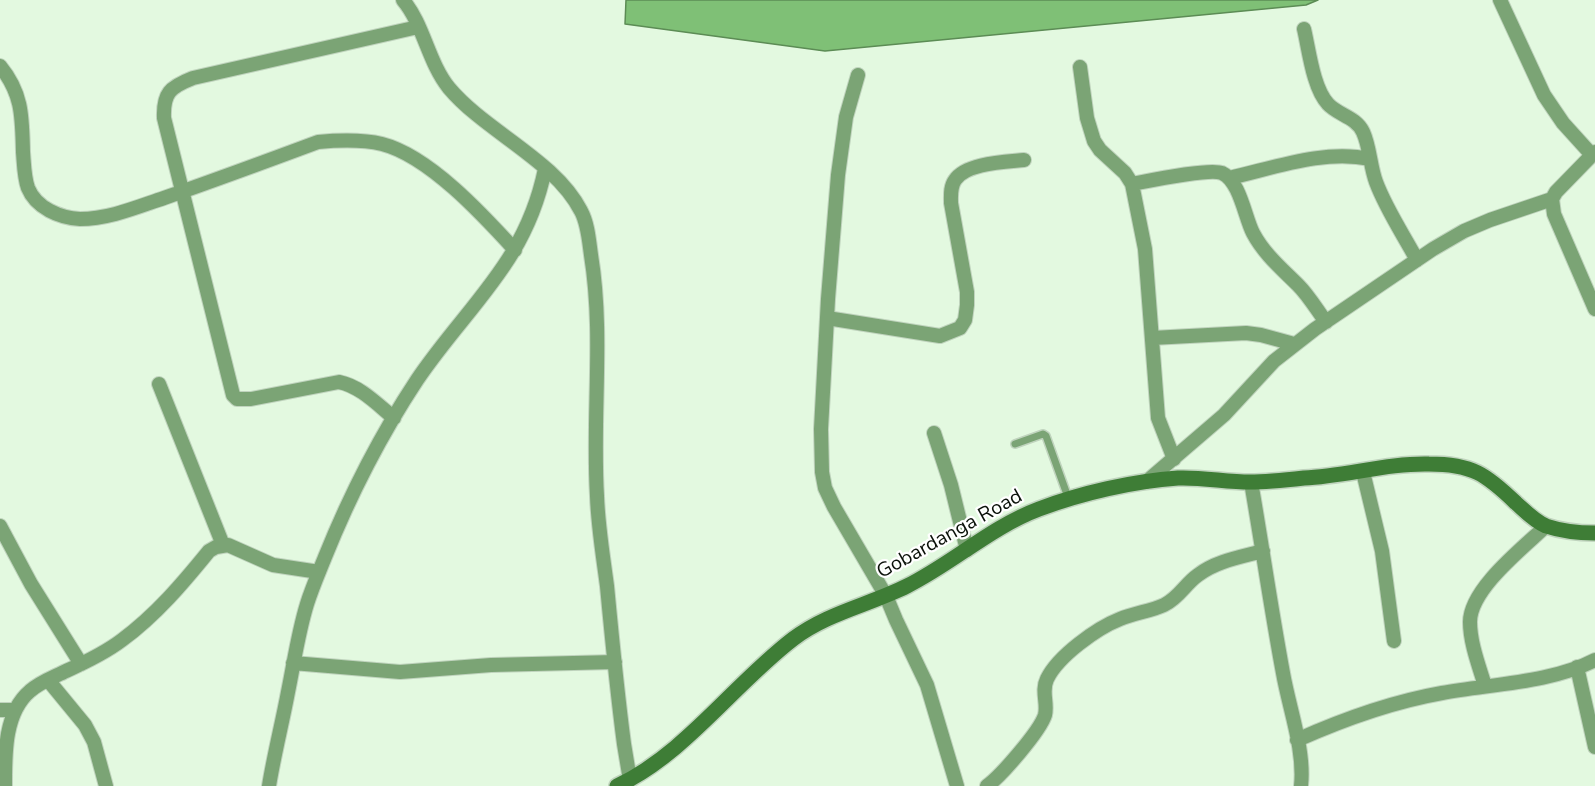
<!DOCTYPE html>
<html>
<head>
<meta charset="utf-8">
<style>
  body { margin:0 }
  canvas { display:block; background:#e3f9e0 }
</style>
</head>
<body>
<canvas width="1595" height="786"></canvas>
<script>
const g = document.querySelector('canvas').getContext('2d');
g.lineJoin = 'round';
function fillPath(path, color) { g.fillStyle = color; g.fill(path, 'evenodd'); }
function stroke(path, color, width, dash) { g.strokeStyle = color; g.lineWidth = width; g.lineCap = dash ? 'butt' : 'round'; g.setLineDash(dash || []); g.stroke(path); }
function label(font, color, halo, rows, align = 'center') {
  g.font = font + ' "Nunito Sans",sans-serif'; g.lineWidth = 4.5; g.setLineDash([]); g.textBaseline = 'middle'; g.strokeStyle = halo; g.fillStyle = color; for (const [text, x, y, turn = 0] of rows) {
    g.save(); g.translate(x, y); g.rotate((+turn || 0) * Math.PI / 180); g.textAlign = isNaN(turn) ? turn : align; if (halo) g.strokeText(text, 0, 0); g.fillText(text, 0, 0); g.restore();
  }
}
const water = new Path2D(`
  M 626,0 L 1318,0 L 1306,5 L 825,51 L 625,24 Z`);
fillPath(water, '#7fc076');
stroke(water, '#5c8c55', 1.5);
const service = new Path2D(`
  M 1015,444 L 1043,434 L 1046,436 L 1069,500`);
const minor = new Path2D(`
  M 403,0 C 424,25 428,62 449,88 C 486,132 555,160 581,211 C 588,224 589,241 591,255 C 604,335 592,416 597,496 C 598,526 603,556 607,586 C 612,639 617,691 624,744 L 630,780
  M 1500,0 L 1544,95 L 1563,123 L 1592,155
  M 1304,29 C 1309,50 1313,88 1328,104 C 1338,115 1356,117 1363,132 C 1370,147 1370,166 1376,182 C 1386,209 1403,234 1417,260
  M 0,66 C 23,94 22,118 23,152 C 24,163 24,177 28,188 C 36,208 60,218 80,219 C 109,219 137,207 164,198 C 215,180 267,161 318,142 C 340,140 361,139 382,144 C 429,156 483,215 515,250
  M 1080,67 L 1087,118 L 1094,141 L 1100,150 L 1125,173 L 1132,184 L 1145,249 L 1158,418 L 1174,459
  M 858,75 L 846,117 L 838,175 L 828,299 L 821,429 L 822,472 L 825,488 L 834,507 L 886,596 L 896,620 L 927,685 L 957,786
  M 1595,152 L 1556,192 L 1552,199 L 1554,214 L 1595,309
  M 1229,178 C 1274,168 1324,149 1370,159
  M 1132,184 C 1148,181 1210,168 1222,173 C 1240,181 1245,218 1253,233 C 1264,254 1282,269 1298,285 C 1309,296 1317,310 1326,322
  M 827,318 L 940,336 L 960,328 L 965,320 L 967,305 L 967,292 L 951,203 C 951,196 950,187 955,180 C 966,163 1005,162 1024,160
  M 1152,338 L 1246,333 L 1261,335 L 1294,344
  M 159,384 L 223,545
  M 394,418 C 378,405 360,386 339,382 L 251,399 L 237,399 L 233,395 L 164,118 C 163,93 170,87 193,78 L 418,27
  M 934,433 L 951,485 L 967,550
  M 1363,472 L 1382,551 L 1394,641
  M 1146,482 L 1224,415 L 1274,361 L 1315,329 L 1433,249 L 1464,231 L 1490,220 L 1552,199
  M 1251,482 C 1262,545 1271,609 1283,673 C 1289,708 1305,750 1301,786
  M 0,526 L 31,584 L 81,664
  M 293,663 L 400,672 L 491,665 L 615,662
  M 1577,667 L 1595,747
  M 48,680 L 85,725 L 94,742 L 106,786
  M 1485,686 C 1479,666 1470,643 1470,622 C 1470,589 1523,548 1546,526
  M 0,710 L 15,710
  M 1297,740 C 1344,719 1391,702 1442,693 C 1491,684 1551,683 1595,660
  M 5,786 C 5,755 4,713 30,691 C 40,682 54,677 66,671 C 86,662 105,653 122,640 C 156,615 183,583 209,551 L 216,547 L 228,545 L 273,565 L 319,572
  M 269,786 C 274,755 282,724 288,692 C 294,663 298,633 307,604 C 312,588 319,572 325,557 C 350,495 380,436 417,380 C 467,306 526,263 545,169
  M 987,786 C 1001,776 1040,731 1045,715 C 1048,703 1041,691 1047,679 C 1058,656 1097,628 1120,619 C 1135,613 1151,611 1164,605 C 1179,598 1185,584 1198,575 C 1216,561 1241,557 1263,551`);
const secondary = new Path2D(`
  M 617,786 C 685,754 733,685 793,639 C 827,613 869,605 907,586 C 953,563 991,527 1039,509 C 1081,493 1134,481 1178,478 C 1202,477 1226,482 1250,482 C 1268,482 1286,480 1304,478 C 1346,476 1388,463 1429,464 C 1472,464 1486,474 1516,503 C 1525,511 1534,521 1546,526 C 1561,531 1579,533 1595,533`);
stroke(service, '#c0d4be', 10);
stroke(minor, '#c0d4be', 16);
stroke(secondary, '#c0d4be', 18);
stroke(service, '#7ba475', 7);
stroke(minor, '#7ba475', 14);
stroke(secondary, '#3e7d36', 15);
label('20px', '#0a1109', '#fff', [
  ["Gobardanga Road",950,535,-29]
]);
</script>
</body>
</html>
